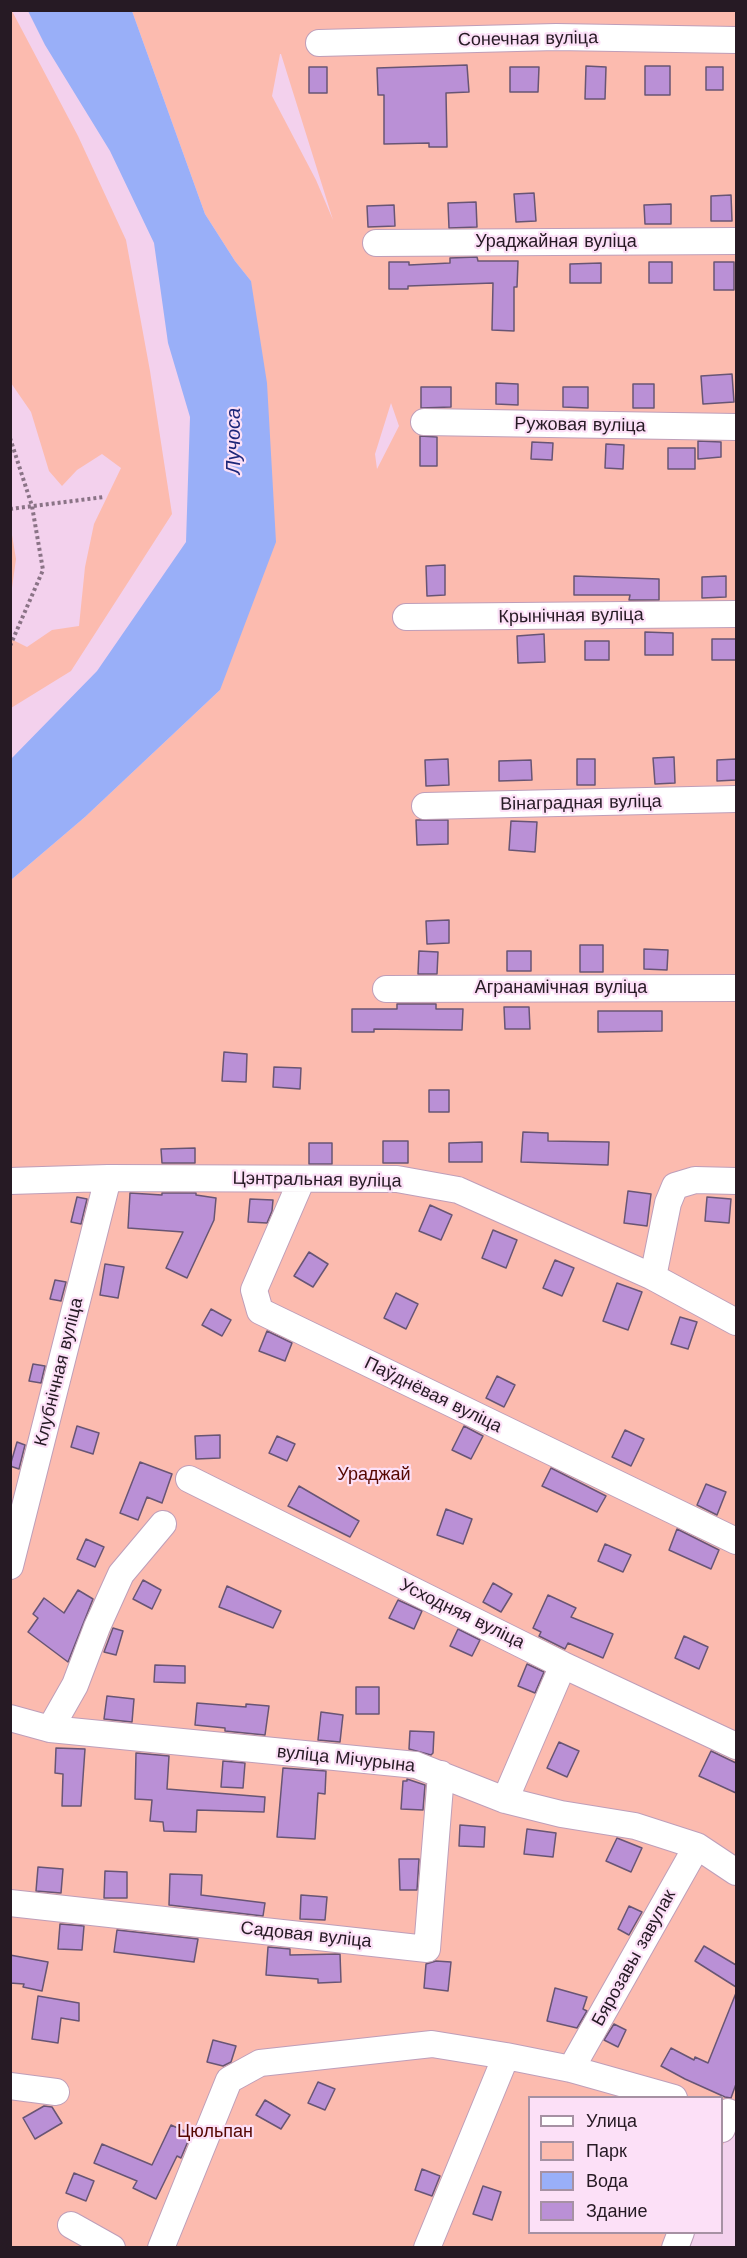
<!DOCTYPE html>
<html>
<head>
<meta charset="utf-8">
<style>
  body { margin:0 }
  #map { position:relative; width:747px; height:2258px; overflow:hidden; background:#f3d1ed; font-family:"Work Sans",sans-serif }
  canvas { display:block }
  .frame { position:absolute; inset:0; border:12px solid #261a24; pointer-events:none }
  .legend { position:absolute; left:528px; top:2096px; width:195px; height:138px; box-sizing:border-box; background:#fce0f7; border:2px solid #a691a3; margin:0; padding:8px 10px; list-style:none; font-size:18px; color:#261a24 }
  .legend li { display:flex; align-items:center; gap:12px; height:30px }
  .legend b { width:30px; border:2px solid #a691a3 }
</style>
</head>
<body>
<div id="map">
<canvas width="747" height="2258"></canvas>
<div class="frame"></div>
<ul class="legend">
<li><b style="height:8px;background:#fff"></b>Улица</li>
<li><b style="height:16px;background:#fcbbaf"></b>Парк</li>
<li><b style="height:16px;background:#99aff8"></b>Вода</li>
<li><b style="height:16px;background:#ba90d6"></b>Здание</li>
</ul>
</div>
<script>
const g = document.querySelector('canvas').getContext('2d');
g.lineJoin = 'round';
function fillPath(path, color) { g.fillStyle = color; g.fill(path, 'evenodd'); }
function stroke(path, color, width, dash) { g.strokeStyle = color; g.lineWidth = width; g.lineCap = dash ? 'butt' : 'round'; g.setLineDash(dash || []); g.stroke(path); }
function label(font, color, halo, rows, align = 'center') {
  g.font = font + ' "Work Sans",sans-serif'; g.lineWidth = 4.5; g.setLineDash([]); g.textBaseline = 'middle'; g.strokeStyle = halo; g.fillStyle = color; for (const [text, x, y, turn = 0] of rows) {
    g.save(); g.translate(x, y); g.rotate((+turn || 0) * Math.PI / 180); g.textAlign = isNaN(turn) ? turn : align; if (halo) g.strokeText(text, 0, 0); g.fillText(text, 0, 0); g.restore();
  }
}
fillPath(new Path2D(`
  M 12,11 L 78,136 L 126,240 L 150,371 L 172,514 L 71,671 L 11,708 L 11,639 L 27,647 L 52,630 L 79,626 L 85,567 L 94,524 L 121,468 L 102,454 L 77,470 L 62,486 L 49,471 L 31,412 L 11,383 Z
  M 132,11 L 736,11 L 736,2118 L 733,2118 L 722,2148 L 722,2098 L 530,2098 L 530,2232 L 689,2233 L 684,2247 L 11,2248 L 11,880 L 85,817 L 220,690 L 251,281 L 235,261 L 205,214 ZM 280,54 L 281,54 L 333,220 L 316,180 L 272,96 ZM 391,403 L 399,426 L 377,469 L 375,454 Z
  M 11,529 L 16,559 L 11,595 Z`), '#fcbbaf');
fillPath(new Path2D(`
  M 28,11 L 132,11 L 205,214 L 235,261 L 251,281 L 267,383 L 276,542 L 220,690 L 85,817 L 11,880 L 11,759 L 97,671 L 186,542 L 190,417 L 168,343 L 154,243 L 110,151 L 45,45 Z`), '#99aff8');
const building = new Path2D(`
  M 467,65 L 469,92 L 446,93 L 447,147 L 429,147 L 429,143 L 384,144 L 384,95 L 378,95 L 377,68 Z
  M 586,66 L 606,67 L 605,99 L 585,99 Z
  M 645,66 L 670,66 L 670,95 L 645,95 Z
  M 309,67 L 327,67 L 327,93 L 309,93 Z
  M 510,67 L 539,67 L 538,92 L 510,92 Z
  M 706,67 L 723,67 L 723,90 L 706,90 Z
  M 534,193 L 536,221 L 516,222 L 514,194 Z
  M 731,195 L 732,221 L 711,221 L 711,196 Z
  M 476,202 L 477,227 L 449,228 L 448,203 Z
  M 671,204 L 671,224 L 645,224 L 644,205 Z
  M 394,205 L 395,226 L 368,227 L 367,206 Z
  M 477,257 L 478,261 L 518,261 L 517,287 L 514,287 L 514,331 L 492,330 L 493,283 L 408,286 L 408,289 L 389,289 L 389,262 L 409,262 L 409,265 L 450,263 L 450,258 Z
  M 649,262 L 672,262 L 672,283 L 649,283 Z
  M 714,262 L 734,262 L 734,290 L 714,290 Z
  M 601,263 L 601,283 L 570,283 L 570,264 Z
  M 732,374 L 734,402 L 703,404 L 701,376 Z
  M 496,383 L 518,384 L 518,405 L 496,404 Z
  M 633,384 L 654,384 L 654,408 L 633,408 Z
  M 421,387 L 451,387 L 451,407 L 421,408 Z
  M 563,387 L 588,387 L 588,408 L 563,407 Z
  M 420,436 L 437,437 L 437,466 L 420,466 Z
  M 698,441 L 721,442 L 721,457 L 698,459 Z
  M 532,442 L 553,443 L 552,460 L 531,459 Z
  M 606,444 L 624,445 L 623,469 L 605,468 Z
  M 668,448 L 695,448 L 695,469 L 668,469 Z
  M 445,565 L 445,595 L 427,596 L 426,566 Z
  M 574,576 L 659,579 L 659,600 L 629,600 L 630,595 L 574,595 Z
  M 726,576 L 726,597 L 702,598 L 702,577 Z
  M 645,632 L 673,633 L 673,655 L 645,655 Z
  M 544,634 L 545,662 L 518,663 L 517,636 Z
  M 712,639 L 736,639 L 736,660 L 712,660 Z
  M 585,641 L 609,641 L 609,660 L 585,660 Z
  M 674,757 L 675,783 L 655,784 L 653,758 Z
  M 448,759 L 449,785 L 426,786 L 425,760 Z
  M 577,759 L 595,759 L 595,785 L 577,785 Z
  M 736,759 L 736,780 L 717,781 L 717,760 Z
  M 531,760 L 532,780 L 499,781 L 499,761 Z
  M 416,820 L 448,820 L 448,844 L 417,845 Z
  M 511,821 L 537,822 L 535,852 L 509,850 Z
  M 449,920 L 449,943 L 427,944 L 426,921 Z
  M 580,945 L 603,945 L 603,972 L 580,972 Z
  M 644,949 L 668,950 L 667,970 L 644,969 Z
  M 419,951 L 438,952 L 437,974 L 418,974 Z
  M 507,951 L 531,951 L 531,971 L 507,971 Z
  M 397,1004 L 436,1004 L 436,1009 L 463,1009 L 462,1030 L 374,1029 L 374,1032 L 352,1032 L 352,1009 L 397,1009 Z
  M 504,1007 L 529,1007 L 530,1029 L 505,1029 Z
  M 598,1011 L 662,1011 L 662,1031 L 598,1032 Z
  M 224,1052 L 247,1054 L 246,1082 L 222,1081 Z
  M 274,1067 L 301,1068 L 300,1089 L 273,1087 Z
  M 429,1090 L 449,1090 L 449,1112 L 429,1112 Z
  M 523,1132 L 548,1133 L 548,1141 L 609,1142 L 608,1165 L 521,1162 Z
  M 383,1141 L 408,1141 L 408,1163 L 383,1163 Z
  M 482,1142 L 482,1162 L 449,1162 L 449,1143 Z
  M 309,1143 L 332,1143 L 332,1164 L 309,1164 Z
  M 195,1148 L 195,1163 L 162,1163 L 161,1149 Z
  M 628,1191 L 651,1194 L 647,1226 L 624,1223 Z
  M 130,1193 L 162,1195 L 162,1193 L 196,1193 L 196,1195 L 216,1198 L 214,1220 L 187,1278 L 166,1268 L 183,1232 L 128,1228 Z
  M 77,1197 L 87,1199 L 81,1224 L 71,1222 Z
  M 707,1197 L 731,1199 L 729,1223 L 705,1221 Z
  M 250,1199 L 273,1200 L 272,1211 L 267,1223 L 248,1222 Z
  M 430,1205 L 452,1215 L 441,1240 L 419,1231 Z
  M 493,1230 L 517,1240 L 506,1268 L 482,1258 Z
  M 309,1252 L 328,1264 L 313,1287 L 294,1276 Z
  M 555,1260 L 574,1268 L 562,1296 L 543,1288 Z
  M 105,1264 L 124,1267 L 118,1298 L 100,1295 Z
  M 55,1280 L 66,1282 L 61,1301 L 50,1299 Z
  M 617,1283 L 642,1292 L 628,1330 L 603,1321 Z
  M 396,1293 L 418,1304 L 406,1329 L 384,1318 Z
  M 211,1309 L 231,1320 L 222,1336 L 202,1325 Z
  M 680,1317 L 697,1322 L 688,1349 L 671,1344 Z
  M 267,1331 L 292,1343 L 285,1361 L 259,1351 Z
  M 33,1364 L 45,1366 L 41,1383 L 29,1381 Z
  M 497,1376 L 515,1385 L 504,1407 L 486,1398 Z
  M 77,1426 L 99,1433 L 93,1454 L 71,1447 Z
  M 464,1426 L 483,1436 L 471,1459 L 452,1450 Z
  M 625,1430 L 644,1439 L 631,1466 L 612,1457 Z
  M 220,1435 L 220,1458 L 196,1459 L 195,1436 Z
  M 277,1436 L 295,1444 L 287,1461 L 269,1453 Z
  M 17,1442 L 25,1445 L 19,1469 L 10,1466 Z
  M 140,1462 L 172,1474 L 162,1503 L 147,1497 L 138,1520 L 120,1513 Z
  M 551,1468 L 606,1496 L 597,1512 L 542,1486 Z
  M 706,1484 L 726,1492 L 717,1515 L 697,1505 Z
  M 299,1486 L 359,1521 L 350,1537 L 288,1506 Z
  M 446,1509 L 472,1519 L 463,1544 L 437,1535 Z
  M 677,1529 L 719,1550 L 711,1569 L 669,1550 Z
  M 86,1539 L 104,1547 L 95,1567 L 77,1559 Z
  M 605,1544 L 631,1555 L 623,1572 L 598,1561 Z
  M 143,1580 L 161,1590 L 152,1609 L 133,1599 Z
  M 493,1583 L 512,1594 L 501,1612 L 483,1602 Z
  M 227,1586 L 281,1611 L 273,1628 L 219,1607 Z
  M 78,1590 L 93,1599 L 68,1662 L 28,1632 L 38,1618 L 33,1614 L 44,1598 L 64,1613 Z
  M 548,1595 L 576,1608 L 571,1617 L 613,1634 L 603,1658 L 568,1643 L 565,1649 L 539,1636 L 541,1632 L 533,1628 Z
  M 398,1600 L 422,1611 L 414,1629 L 389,1618 Z
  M 113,1628 L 123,1631 L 116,1655 L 104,1652 Z
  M 458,1629 L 480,1640 L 472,1656 L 450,1646 Z
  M 684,1636 L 708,1647 L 699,1669 L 675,1658 Z
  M 527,1664 L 544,1672 L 535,1693 L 518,1686 Z
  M 155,1665 L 185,1666 L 185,1683 L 154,1682 Z
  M 356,1687 L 379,1687 L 379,1714 L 356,1714 Z
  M 107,1696 L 134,1699 L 132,1722 L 104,1719 Z
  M 197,1703 L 246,1707 L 246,1704 L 269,1706 L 265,1735 L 225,1731 L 225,1728 L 195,1725 Z
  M 321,1712 L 343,1715 L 340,1742 L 318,1740 Z
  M 410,1731 L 434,1732 L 433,1753 L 431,1755 L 409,1749 Z
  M 559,1742 L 579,1751 L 567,1777 L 547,1768 Z
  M 56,1748 L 85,1749 L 81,1806 L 62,1806 L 63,1774 L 55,1773 Z
  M 711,1751 L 736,1763 L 736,1793 L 699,1776 Z
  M 136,1753 L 169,1756 L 167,1789 L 265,1797 L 264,1812 L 197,1810 L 196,1832 L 164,1831 L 163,1822 L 150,1821 L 152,1800 L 135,1799 Z
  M 223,1761 L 245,1763 L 243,1788 L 221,1787 Z
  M 283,1768 L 326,1771 L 325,1794 L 318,1793 L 315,1839 L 277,1837 Z
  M 407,1779 L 425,1785 L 423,1810 L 401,1809 L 403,1781 L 407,1781 Z
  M 460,1825 L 485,1827 L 484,1847 L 459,1846 Z
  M 527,1829 L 556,1833 L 553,1857 L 524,1854 Z
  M 617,1838 L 642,1848 L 631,1872 L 606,1861 Z
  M 399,1859 L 419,1859 L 417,1890 L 400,1890 Z
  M 38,1867 L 63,1869 L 61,1893 L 36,1891 Z
  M 105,1871 L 127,1872 L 127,1898 L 104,1898 Z
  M 170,1874 L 202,1875 L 201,1895 L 265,1903 L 263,1916 L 169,1905 Z
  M 301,1895 L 327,1897 L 325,1920 L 300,1919 Z
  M 629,1906 L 642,1912 L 629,1935 L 618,1929 Z
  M 60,1924 L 84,1926 L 82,1950 L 58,1949 Z
  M 117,1930 L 198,1939 L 194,1962 L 114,1952 Z
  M 704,1946 L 736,1965 L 736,1987 L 695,1961 Z
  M 268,1947 L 290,1949 L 290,1955 L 340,1954 L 341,1982 L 318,1983 L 318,1979 L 266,1975 Z
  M 10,1955 L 48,1962 L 42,1991 L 23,1987 L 24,1984 L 10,1983 Z
  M 436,1961 L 451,1962 L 448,1991 L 424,1988 L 426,1964 Z
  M 555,1988 L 587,1997 L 583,2009 L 587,2011 L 577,2028 L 547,2021 Z
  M 736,1993 L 736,2084 L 731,2098 L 725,2097 L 685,2079 L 661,2066 L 671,2048 L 694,2060 L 695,2057 L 708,2063 Z
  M 38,1996 L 79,2003 L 79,2021 L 61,2018 L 58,2043 L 32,2039 Z
  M 614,2024 L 626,2030 L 618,2047 L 604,2040 Z
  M 213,2040 L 236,2046 L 231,2062 L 223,2066 L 207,2062 Z
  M 318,2082 L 335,2089 L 325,2110 L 308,2103 Z
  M 265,2100 L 290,2115 L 281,2129 L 256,2115 Z
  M 44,2106 L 52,2107 L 62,2123 L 35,2139 L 23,2118 Z
  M 171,2125 L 191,2134 L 181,2158 L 177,2156 L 156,2199 L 133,2188 L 137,2181 L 94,2163 L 102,2144 L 152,2165 Z
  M 422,2169 L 440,2176 L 432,2196 L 415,2190 Z
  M 74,2173 L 94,2181 L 86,2201 L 66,2193 Z
  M 483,2186 L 501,2192 L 492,2220 L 473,2214 Z`);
fillPath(building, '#ba90d6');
stroke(building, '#685574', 1.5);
const minor = new Path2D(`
  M 319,43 L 556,37 L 736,40
  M 376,243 L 736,241
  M 424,422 L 736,427
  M 406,617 L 736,614
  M 425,806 L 736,799
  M 386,989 L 736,988
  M 302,1179 L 254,1290 L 260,1311 L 736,1541
  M 10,1181 L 108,1178 L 397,1179 L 458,1190 L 653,1277 L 736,1322
  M 653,1277 L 668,1203 L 675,1186 L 695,1180 L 736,1181
  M 189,1479 L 563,1665 L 736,1746
  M 10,1566 L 108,1178
  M 10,1718 L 50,1729 L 416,1765 L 505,1800 L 561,1814 L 635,1826 L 697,1846 L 736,1872
  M 50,1729 L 75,1685 L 97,1627 L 121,1574 L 163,1524
  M 505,1800 L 563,1665
  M 10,1903 L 427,1949 L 441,1774
  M 571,2069 L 697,1846
  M 10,2086 L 56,2092
  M 722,2129 L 728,2112
  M 71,2225 L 112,2248
  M 161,2248 L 229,2080 L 260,2063 L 432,2044 L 506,2056 L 571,2069 L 674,2098
  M 427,2248 L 506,2056
  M 675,2248 L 681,2232`);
stroke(minor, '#be9eb9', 28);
stroke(new Path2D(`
  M 10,438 L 32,506 L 43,570 L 10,646
  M 10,509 L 104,497`), '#8a7386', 4, [3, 3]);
stroke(minor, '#fff', 26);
label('18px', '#261a24', '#fce0f7', [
  ["Сонечная вуліца",528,39,-1],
  ["Ураджайная вуліца",556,242],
  ["Ружовая вуліца",580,425,1],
  ["Крынічная вуліца",571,616,-1],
  ["Вінаградная вуліца",581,803,-1],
  ["Агранамічная вуліца",561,988],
  ["Цэнтральная вуліца",317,1180,1],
  ["Клубнічная вуліца",59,1372,-76],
  ["Паўднёвая вуліца",433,1395,26],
  ["Усходняя вуліца",462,1614,26],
  ["вуліца Мічурына",346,1759,6],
  ["Садовая вуліца",306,1935,6],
  ["Бярозавы завулак",634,1958,-61]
]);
label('18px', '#550701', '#fce0f7', [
  ["Ураджай",374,1475],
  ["Цюльпан",215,2132]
]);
label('italic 20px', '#1d2779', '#fce0f7', [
  ["Лучоса",234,441,-90]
]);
</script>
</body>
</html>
